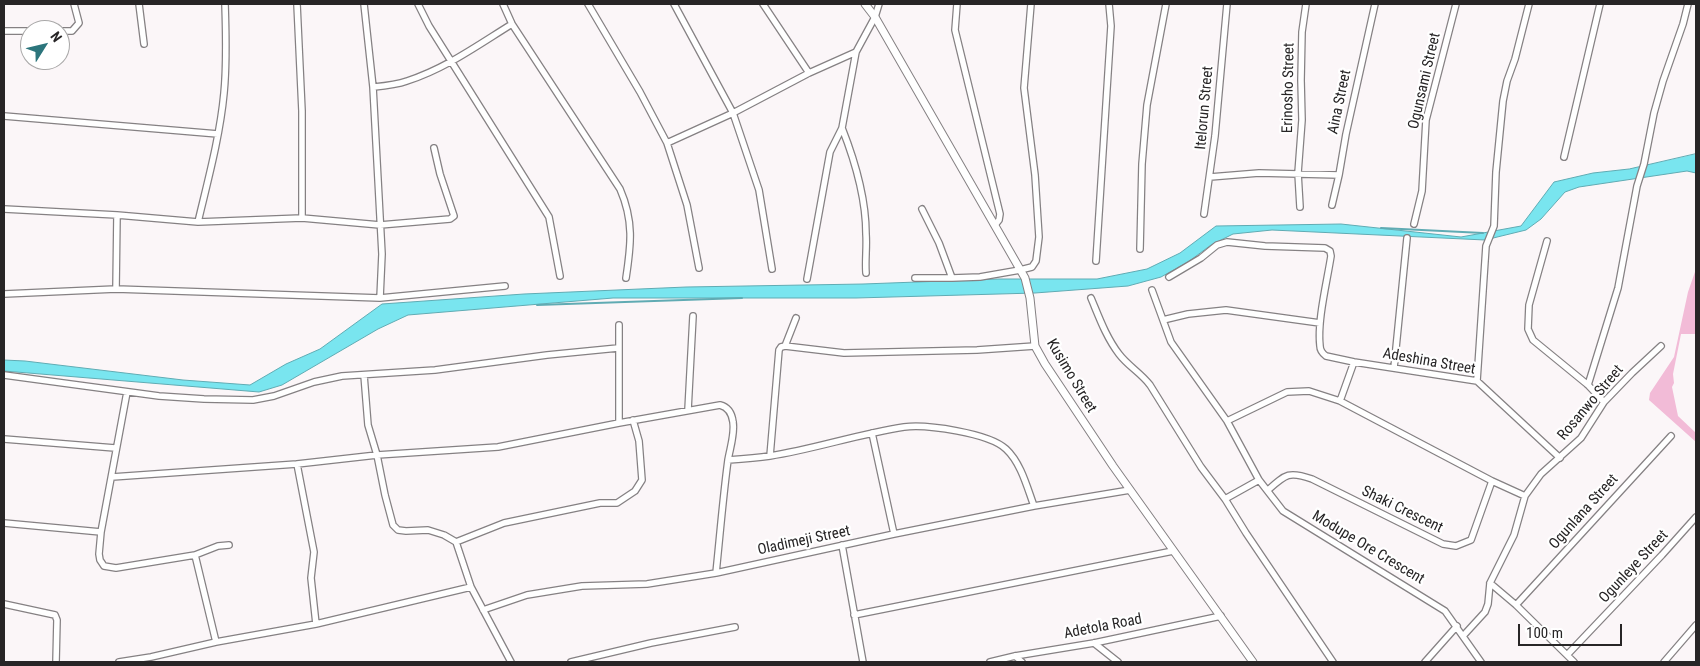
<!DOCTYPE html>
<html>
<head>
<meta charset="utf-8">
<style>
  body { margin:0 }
  #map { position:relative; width:1700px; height:666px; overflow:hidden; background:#fbf6f8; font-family:"Roboto Condensed",sans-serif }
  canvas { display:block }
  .frame { position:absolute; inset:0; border:5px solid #272526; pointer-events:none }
  .north { position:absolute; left:20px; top:20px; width:50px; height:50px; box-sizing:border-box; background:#fff; border:1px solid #a9a8a8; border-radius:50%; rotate:54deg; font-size:14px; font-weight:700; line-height:20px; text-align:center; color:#272526 }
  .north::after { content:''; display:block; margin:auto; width:18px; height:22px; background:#2c757c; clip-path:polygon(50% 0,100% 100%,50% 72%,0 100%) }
  .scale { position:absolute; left:1518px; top:624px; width:104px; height:22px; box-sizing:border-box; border:2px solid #272526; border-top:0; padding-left:6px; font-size:15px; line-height:18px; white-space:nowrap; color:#272526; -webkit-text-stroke:4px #fff; paint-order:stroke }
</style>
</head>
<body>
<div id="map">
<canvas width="1700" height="666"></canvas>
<div class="frame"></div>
<div class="north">N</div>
<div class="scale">100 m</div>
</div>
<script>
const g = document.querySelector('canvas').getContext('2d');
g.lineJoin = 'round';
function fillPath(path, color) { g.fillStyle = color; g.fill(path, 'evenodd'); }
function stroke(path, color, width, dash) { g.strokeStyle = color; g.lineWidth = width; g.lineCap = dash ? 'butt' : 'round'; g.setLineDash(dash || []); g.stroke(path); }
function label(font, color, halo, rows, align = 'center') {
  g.font = font + ' "Roboto Condensed",sans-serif'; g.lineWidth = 4.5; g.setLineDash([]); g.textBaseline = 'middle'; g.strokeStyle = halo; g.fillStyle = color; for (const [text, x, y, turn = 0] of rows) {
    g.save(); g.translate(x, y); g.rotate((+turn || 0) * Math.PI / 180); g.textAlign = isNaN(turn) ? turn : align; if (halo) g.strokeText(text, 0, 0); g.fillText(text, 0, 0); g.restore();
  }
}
fillPath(new Path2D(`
  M 1696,269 L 1696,334 L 1681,334 L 1673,374 L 1674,383 L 1672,387 L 1678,416 L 1696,433 L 1696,442 L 1649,400 L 1650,393 L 1674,357 L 1688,292 Z`), '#f2bbd7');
const water = new Path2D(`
  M 1696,154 L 1696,173 L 1687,171 L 1579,187 L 1565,192 L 1541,219 L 1526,230 L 1485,240 L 1272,230 L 1233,234 L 1211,245 L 1188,262 L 1161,277 L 1128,286 L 1035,293 L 856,298 L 613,298 L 408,315 L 378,329 L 282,385 L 259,392 L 4,371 L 4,360 L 25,361 L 183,380 L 250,385 L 286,364 L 320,349 L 382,304 L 524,294 L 686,287 L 863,284 L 998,279 L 1097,279 L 1147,269 L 1180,253 L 1216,226 L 1341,224 L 1461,237 L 1521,226 L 1554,182 L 1593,173 L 1629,169 Z`);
fillPath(water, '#79e5ef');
stroke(water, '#60abb3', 1);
stroke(new Path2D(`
  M 1381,228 L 1483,233
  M 537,305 L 742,298`), '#60abb3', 2);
const minor = new Path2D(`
  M 139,4 L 144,44
  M 297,4 L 302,111 L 302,218
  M 364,4 L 373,87 L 382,254 L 380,298
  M 418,4 L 429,26 L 549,217 L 560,276
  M 503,4 L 512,24 L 620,189 C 634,221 631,245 626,278
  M 588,4 L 640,92 L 667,143 L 687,205 L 699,268
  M 674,4 L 733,113 L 759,190 L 772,269
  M 763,4 L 809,73
  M 957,4 L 955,30 L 1000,214 L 999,220 L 995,225
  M 4,31 L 30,31
  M 60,31 L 72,31 L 79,23 L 74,4
  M 373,87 C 384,86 396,85 407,81 C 445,69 478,45 512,24
  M 4,116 L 218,134
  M 842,128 C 855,161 866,197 866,234 C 867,247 865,260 866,273
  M 667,143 L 733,113 L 809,73 L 856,52
  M 1564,157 L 1600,4
  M 1210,177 L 1259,173 L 1339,175
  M 1332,205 L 1339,175 L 1346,134 L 1375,4
  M 1300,207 L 1298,173 L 1302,120 L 1301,80 L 1302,32 L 1306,4
  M 4,209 L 117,215 L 198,222 L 302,218 L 380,225 L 450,219 L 454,216 L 440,174 L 434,148
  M 922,209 L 939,243 L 952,278 L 980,277 L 1020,270 L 1032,267 L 1036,261 L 1039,237 L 1035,175 L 1024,88 L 1031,4
  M 1204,214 L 1215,136 L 1227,4
  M 198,222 C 208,180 220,136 224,93 C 227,63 226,33 225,4
  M 1414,224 L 1422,191 L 1426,120 L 1456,4
  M 1547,241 L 1529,305 L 1528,329 L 1533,340 L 1588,385 L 1604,402
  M 1140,249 L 1142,164 L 1147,105 L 1166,4
  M 1096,261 L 1111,26 L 1109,4
  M 1169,277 L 1201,258 L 1217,245 L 1227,242 L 1265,246 L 1325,248 L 1330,251 L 1331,256 C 1327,282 1317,321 1320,346 C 1320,350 1322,353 1326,356 L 1354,362 L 1477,381 L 1560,458
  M 915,278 L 952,278
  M 807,279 L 830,152 L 842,128 L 856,52 L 875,17 L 879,4
  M 116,289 L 117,215
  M 1152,290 L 1171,342 L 1227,421 L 1259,480 L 1283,511 L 1445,611 L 1481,662
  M 4,294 L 116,289 L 380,298 L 505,286
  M 1091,298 C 1099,317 1106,337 1119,354 C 1128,366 1141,373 1150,385 L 1201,467 L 1225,499 L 1246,533 L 1333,662
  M 1163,320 L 1188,314 L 1226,310 L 1320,323
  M 785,346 L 844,353 L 977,350 L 1035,346
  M 1394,368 L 1407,238
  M 4,375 L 159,396 L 204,399 L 253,400 L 274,396 L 314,382 L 342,376 L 435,370 L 547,355 L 618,348
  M 364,375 L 368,425 L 377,455 L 385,495 L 393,525 L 398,530 L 406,531 L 428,530 L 444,535 L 456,542
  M 1477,381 L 1486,246 L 1494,226 L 1496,172 L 1503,101 L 1507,81 L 1515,59 L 1529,4
  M 1588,385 L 1618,288 L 1637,186 L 1644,164 L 1654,113 L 1663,81 L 1683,24 L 1688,4
  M 127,392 L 101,532 L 99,554 L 100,560 L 104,566 L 116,568 L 195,555 L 218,546 L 229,545
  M 1340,401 L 1354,362
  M 688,410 L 693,316
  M 1227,421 L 1287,392 L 1309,391 L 1340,401 L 1492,481 L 1525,496
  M 619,423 L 619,325
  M 872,433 L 894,534
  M 4,439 L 115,448
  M 770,456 L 779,350 L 781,347 L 785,346 L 796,318
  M 728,460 C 742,459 756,458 770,456 C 815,449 858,434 904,427 C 926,424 989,433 1006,449 C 1021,463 1027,487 1034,506
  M 297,464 L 314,552 L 311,578 L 316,624
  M 112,477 L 297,464 L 377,455 L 498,447 L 619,423 L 720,405 C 728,407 732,414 733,422 C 735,434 730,448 728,460 C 723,497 720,535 716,573
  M 1268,490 C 1286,474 1289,471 1312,479 L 1443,544 L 1456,546 L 1471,540 L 1492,481
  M 1225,499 L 1259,480
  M 4,523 L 101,532
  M 456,542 L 504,523 L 600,503 L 617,503 L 635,491 L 642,480 L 639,441 L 633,420
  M 456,542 L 471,587 L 511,662
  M 842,545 L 863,662
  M 195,555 L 216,642
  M 1490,583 L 1516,605 L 1574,662
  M 4,604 L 55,615 L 57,620 L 56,662
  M 1516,605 L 1671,436
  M 483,610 L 527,595 L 582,586 L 647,584 L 716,573 L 894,534 L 1034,506 L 1130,490
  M 854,615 L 1173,551
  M 1463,636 L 1485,612 L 1488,604 L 1490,583 L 1514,535 L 1525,496 L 1541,474 L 1581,438 L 1604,402 L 1632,373 L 1661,346
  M 1094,643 L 1118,662
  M 1568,654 L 1662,555 L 1696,517
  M 1015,656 L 1022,662
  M 119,662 L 151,657 L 216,642 L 316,624 L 471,587
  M 571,662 L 651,643 L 735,627
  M 990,662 L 1015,656 L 1094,643 L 1221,616
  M 1425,662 L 1457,626
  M 1664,662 L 1696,625`);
const tertiary = new Path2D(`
  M 865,4 L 875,17 L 1025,278 L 1030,298 L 1035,346 L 1045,364 L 1113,466 L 1253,662`);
stroke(minor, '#858183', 8);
stroke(tertiary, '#858183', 9);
stroke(minor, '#fff', 5.5);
stroke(tertiary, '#fff', 7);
label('15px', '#272526', '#fff', [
  ["Ogunsami Street",1425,81,-77],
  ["Erinosho Street",1289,88,-89],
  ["Aina Street",1340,102,-78],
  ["Itelorun Street",1205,108,-85],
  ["Adeshina Street",1429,362,10],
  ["Kusimo Street",1071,376,59],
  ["Rosanwo Street",1591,403,-50],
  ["Shaki Crescent",1402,510,26],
  ["Ogunlana Street",1584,512,-48],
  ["Oladimeji Street",804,541,-12],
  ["Modupe Ore Crescent",1368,548,31],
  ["Ogunleye Street",1634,567,-47],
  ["Adetola Road",1103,627,-11]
]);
</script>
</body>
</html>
